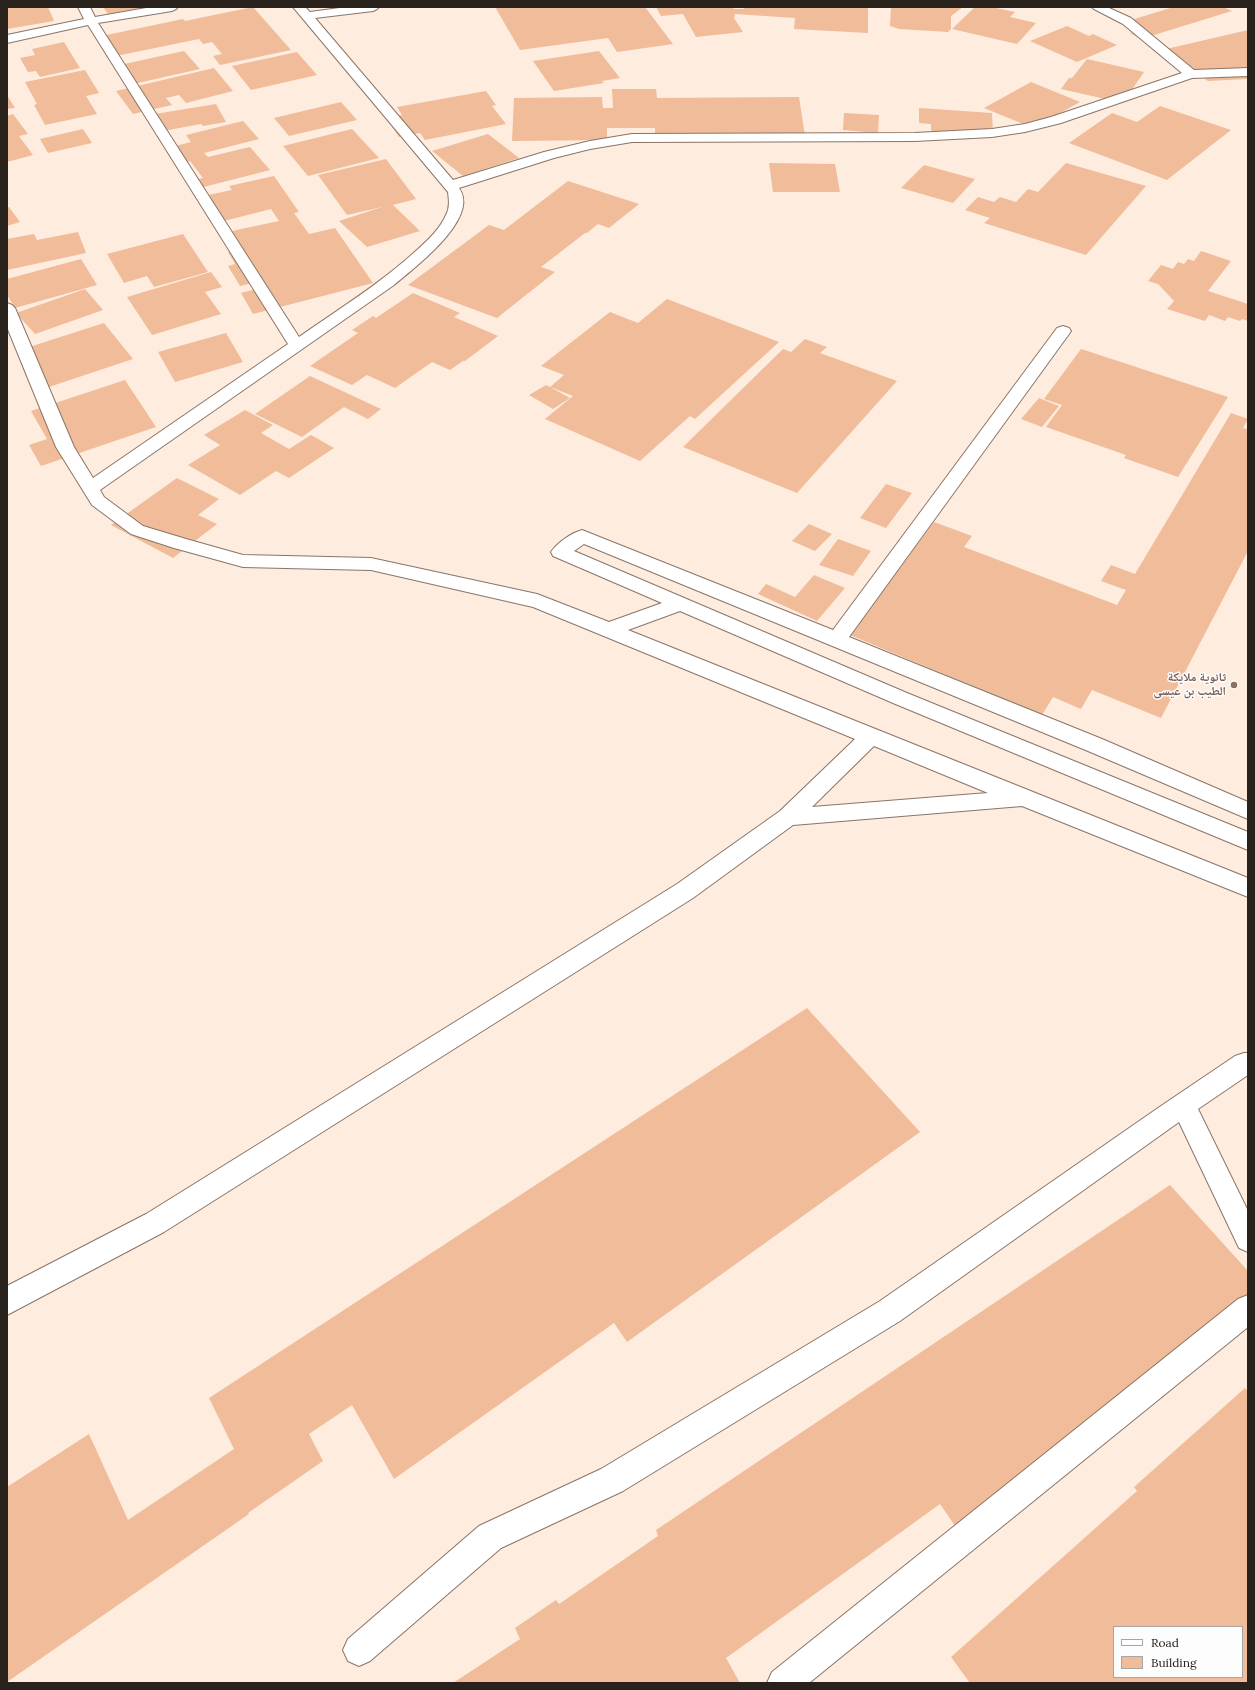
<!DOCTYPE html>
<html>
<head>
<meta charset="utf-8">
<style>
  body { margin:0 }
  #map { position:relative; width:1255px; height:1690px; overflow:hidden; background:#feecdf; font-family:Lora,serif }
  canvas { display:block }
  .frame { position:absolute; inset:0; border:8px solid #29211b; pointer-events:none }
  .legend { position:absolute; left:1113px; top:1626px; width:130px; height:52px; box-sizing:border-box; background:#fdfdfd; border:1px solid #a8a5a3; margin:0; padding:5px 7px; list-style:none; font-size:12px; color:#29211b }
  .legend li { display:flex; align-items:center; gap:8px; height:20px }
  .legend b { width:20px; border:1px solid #a8a5a3 }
</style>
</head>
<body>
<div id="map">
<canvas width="1255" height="1690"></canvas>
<div class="frame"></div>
<ul class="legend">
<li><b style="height:5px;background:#fff"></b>Road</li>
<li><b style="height:11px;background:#f0bc99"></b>Building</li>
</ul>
</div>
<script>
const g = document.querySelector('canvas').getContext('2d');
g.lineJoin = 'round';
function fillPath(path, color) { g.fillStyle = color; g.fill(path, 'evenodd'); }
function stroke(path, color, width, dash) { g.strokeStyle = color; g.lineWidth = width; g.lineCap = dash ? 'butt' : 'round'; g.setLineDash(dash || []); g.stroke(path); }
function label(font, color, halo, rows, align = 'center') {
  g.font = font + ' Lora,"Noto Naskh Arabic",serif'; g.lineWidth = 3; g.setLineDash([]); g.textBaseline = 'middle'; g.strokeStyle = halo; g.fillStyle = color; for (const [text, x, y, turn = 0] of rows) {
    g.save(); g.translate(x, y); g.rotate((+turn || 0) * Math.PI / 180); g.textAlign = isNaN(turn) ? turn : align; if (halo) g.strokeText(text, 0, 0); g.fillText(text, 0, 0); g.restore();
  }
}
fillPath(new Path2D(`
  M 7,7 L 48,7 L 54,21 L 7,29 Z
  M 103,7 L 141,7 L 142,8 L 108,14 Z
  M 253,7 L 291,50 L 220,65 L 213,56 L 222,54 L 212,42 L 203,44 L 199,39 L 116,56 L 102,36 L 183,19 L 185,21 Z
  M 495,7 L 645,7 L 673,44 L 617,52 L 608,38 L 520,50 Z
  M 656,7 L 732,7 L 734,9 L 744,9 L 743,7 L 868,7 L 868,33 L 794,29 L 795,18 L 735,14 L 734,18 L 743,32 L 696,37 L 683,14 L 661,16 Z
  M 891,7 L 963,7 L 951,16 L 951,29 L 948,32 L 899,29 L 890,26 Z
  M 975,7 L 991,7 L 1015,12 L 1010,17 L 1036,23 L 1017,44 L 952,29 Z
  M 1174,7 L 1223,7 L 1232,11 L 1141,39 L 1130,33 L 1137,31 L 1121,23 Z
  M 1067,26 L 1089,36 L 1093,34 L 1117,45 L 1077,62 L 1030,41 Z
  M 1248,30 L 1248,79 L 1208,81 L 1162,50 Z
  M 64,42 L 80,68 L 40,77 L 36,71 L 28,72 L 20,58 L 35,55 L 32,49 Z
  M 184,51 L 200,69 L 129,85 L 115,66 Z
  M 599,51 L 620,78 L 602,81 L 604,83 L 554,91 L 533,61 Z
  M 297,52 L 317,75 L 251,90 L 232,66 Z
  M 1087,59 L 1144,72 L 1123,103 L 1061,89 L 1069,78 L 1072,78 Z
  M 214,68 L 233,91 L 186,103 L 179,95 L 166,98 L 172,105 L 133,114 L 116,91 Z
  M 85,70 L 99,93 L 86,96 L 97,114 L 45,125 L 34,105 L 37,104 L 25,82 Z
  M 1031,82 L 1080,102 L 1033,128 L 984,108 Z
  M 612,89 L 656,89 L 657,98 L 799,97 L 805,136 L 655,133 L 655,128 L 607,128 L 607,140 L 512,141 L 514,98 L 602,97 L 603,108 L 613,108 Z
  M 486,91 L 496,105 L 492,106 L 506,124 L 425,140 L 420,133 L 399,137 L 386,117 L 402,115 L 397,107 Z
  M 7,95 L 15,108 L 7,109 Z
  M 341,102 L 357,120 L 289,136 L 274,118 Z
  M 216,104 L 226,122 L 203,126 L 201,124 L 163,131 L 155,114 Z
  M 1160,106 L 1231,130 L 1167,180 L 1069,143 L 1112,113 L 1137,122 Z
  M 919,108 L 992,113 L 993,135 L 931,131 L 931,124 L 919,123 Z
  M 844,113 L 879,115 L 878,133 L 843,130 Z
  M 13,114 L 28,134 L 19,136 L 33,155 L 7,162 L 7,116 Z
  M 243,121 L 259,139 L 204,153 L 208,157 L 250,147 L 270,170 L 192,190 L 186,182 L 203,178 L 190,161 L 185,163 L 172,147 L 191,142 L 186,135 Z
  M 83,129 L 92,143 L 48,153 L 40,139 Z
  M 352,129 L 379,158 L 308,176 L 283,146 Z
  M 488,134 L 519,158 L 463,176 L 432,151 Z
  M 386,159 L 416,199 L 393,205 L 420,231 L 367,247 L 339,221 L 382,207 L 347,215 L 318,175 Z
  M 769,163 L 835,164 L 840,192 L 773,192 Z
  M 1066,163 L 1146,186 L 1086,255 L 984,223 L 990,218 L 965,210 L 978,197 L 994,202 L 1000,197 L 1016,202 L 1028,189 L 1038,192 Z
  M 924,165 L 975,179 L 953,203 L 901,188 Z
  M 274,176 L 299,212 L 294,213 L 309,234 L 335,228 L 373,283 L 253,314 L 241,293 L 260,288 L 257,282 L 240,286 L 228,266 L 235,264 L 228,252 L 242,248 L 232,231 L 279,221 L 271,209 L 224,221 L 208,195 L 232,190 L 229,186 Z
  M 568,181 L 639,204 L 609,228 L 598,224 L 587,233 L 585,233 L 541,267 L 555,272 L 497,318 L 408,285 L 489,225 L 504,230 Z
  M 9,207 L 20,222 L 7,226 L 7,208 Z
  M 78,232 L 86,253 L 7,270 L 7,239 L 34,234 L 37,240 Z
  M 183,234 L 208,272 L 154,287 L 147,276 L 124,283 L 107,254 Z
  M 1201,251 L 1231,261 L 1208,291 L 1248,304 L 1248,321 L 1242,319 L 1240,321 L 1228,317 L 1225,321 L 1209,315 L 1205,321 L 1167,309 L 1174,301 L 1158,284 L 1148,281 L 1161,265 L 1173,269 L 1178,262 L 1184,264 L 1188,259 L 1194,261 Z
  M 81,259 L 97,285 L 15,308 L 7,295 L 7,279 Z
  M 211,272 L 222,287 L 205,292 L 221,314 L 152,335 L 127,297 Z
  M 85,289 L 103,310 L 35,334 L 16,313 Z
  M 413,293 L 460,313 L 454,317 L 498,336 L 465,361 L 463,361 L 450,370 L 432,362 L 395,388 L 367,375 L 352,385 L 310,366 L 358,333 L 352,330 L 373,316 L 376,318 Z
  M 667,299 L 779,342 L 695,419 L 690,416 L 640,461 L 545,419 L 573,396 L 550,387 L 564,375 L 541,366 L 610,312 L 638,323 Z
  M 104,323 L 133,359 L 46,388 L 20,350 Z
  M 226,333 L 243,362 L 175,382 L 158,352 Z
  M 805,339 L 827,347 L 820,353 L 897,381 L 797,493 L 683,447 L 783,349 L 791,352 Z
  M 1081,349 L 1228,397 L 1178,477 L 1124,458 L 1126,455 L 1046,427 L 1062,405 L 1044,399 Z
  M 310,376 L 381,409 L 368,419 L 344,407 L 302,437 L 255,414 Z
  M 125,380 L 156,427 L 41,466 L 29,445 L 47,439 L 31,411 Z
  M 546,385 L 548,386 L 570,398 L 553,409 L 529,395 Z
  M 1039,398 L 1059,406 L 1042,427 L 1021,419 Z
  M 245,410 L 273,425 L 261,433 L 289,449 L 311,435 L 334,448 L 289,478 L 276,471 L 240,495 L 188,465 L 220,445 L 204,435 Z
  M 1231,413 L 1248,419 L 1243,428 L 1248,429 L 1248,551 L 1161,718 L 1092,690 L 1081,709 L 1053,697 L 1042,715 L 850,635 L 934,522 L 972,536 L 964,547 L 1117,605 L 1126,590 L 1101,581 L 1111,565 L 1135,574 Z
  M 177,478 L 219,499 L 198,515 L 217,524 L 173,558 L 111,525 Z
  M 886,484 L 912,493 L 886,528 L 860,518 Z
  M 809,524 L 832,534 L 815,551 L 792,541 Z
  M 838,539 L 871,551 L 853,576 L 819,565 Z
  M 814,575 L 845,588 L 817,621 L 758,594 L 766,584 L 795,597 Z
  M 807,1008 L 920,1132 L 627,1342 L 614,1323 L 394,1479 L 352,1405 L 309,1434 L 323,1461 L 248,1513 L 249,1514 L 7,1682 L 7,1487 L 89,1434 L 128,1520 L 234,1449 L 209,1398 Z
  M 1170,1185 L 1248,1271 L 1248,1325 L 962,1536 L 940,1504 L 726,1658 L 740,1683 L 453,1683 L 520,1639 L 515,1628 L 556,1600 L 559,1604 L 658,1536 L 656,1530 Z
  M 1245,1388 L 1248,1392 L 1248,1683 L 970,1683 L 951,1657 L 1137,1491 L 1134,1487 ZM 1114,1627 L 1242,1627 L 1242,1677 L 1114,1677 Z`), '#f0bc99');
const minor = new Path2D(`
  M 78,7 L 90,7 L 95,17 L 152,7 L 178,7 L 176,9 L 172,11 L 98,23 L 299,337 C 339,309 381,283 417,250 C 428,240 440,229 446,215 C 450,208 449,200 448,192 L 293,7 L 305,7 L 310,12 L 347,7 L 379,7 L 377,9 L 373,11 L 315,18 L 453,180 L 544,152 L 590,141 L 632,134 L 915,133 L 992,129 L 1025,124 L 1051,117 L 1182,73 L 1123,24 L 1094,9 L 1092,7 L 1107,7 L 1131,18 L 1194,70 L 1248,68 L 1248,76 L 1192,78 L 1061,123 L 1025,132 L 992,137 L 915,141 L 632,142 L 590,149 L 554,158 L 459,188 C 481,218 414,268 394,285 L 100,490 L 104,497 L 143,526 L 186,539 L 243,555 L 371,558 L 537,594 L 609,622 L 662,603 L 553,556 L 551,552 C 557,543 571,533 582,530 L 833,630 L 1057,328 L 1063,326 L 1069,328 L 1071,331 L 1069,334 L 849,637 L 1102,739 L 1248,802 L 1248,819 L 1088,751 L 584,544 L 574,551 L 907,693 L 1248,832 L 1248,850 L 893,703 L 680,611 L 628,630 L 1248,878 L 1248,897 L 1022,806 L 793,825 L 693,898 L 164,1232 L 7,1315 L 7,1286 L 146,1214 L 677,884 L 780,811 L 855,739 L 533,607 L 371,570 L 243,567 L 174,548 L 131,534 L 92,505 L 56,447 L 7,327 L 7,303 L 12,305 L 15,308 L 74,447 L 93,478 L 288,344 L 88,25 L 7,43 L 7,35 L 84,19 ZM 874,746 L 988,793 L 812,807 Z
  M 1244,1053 L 1248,1053 L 1248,1075 L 1198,1109 L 1248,1211 L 1248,1252 L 1239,1248 L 1179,1122 L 900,1321 L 623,1491 L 501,1548 L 370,1661 L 359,1666 L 348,1661 L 343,1650 L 348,1639 L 479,1526 L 601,1469 L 880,1301 L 1158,1108 L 1235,1056 Z
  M 1248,1295 L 1248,1327 L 809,1683 L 767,1683 L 772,1672 L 1238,1299 Z`);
stroke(minor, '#897567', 2);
fillPath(minor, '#fff');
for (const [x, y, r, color] of [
  [1234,685,4,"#8d6e63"]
]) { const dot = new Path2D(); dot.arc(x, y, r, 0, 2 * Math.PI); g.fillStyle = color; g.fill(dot); stroke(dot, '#fdfdfd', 1.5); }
label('bold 12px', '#785e54', '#fdfdfd', [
  ["ثانوية ملايكة",1226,678],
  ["الطيب بن عيسى",1226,692]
], 'right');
</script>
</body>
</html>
